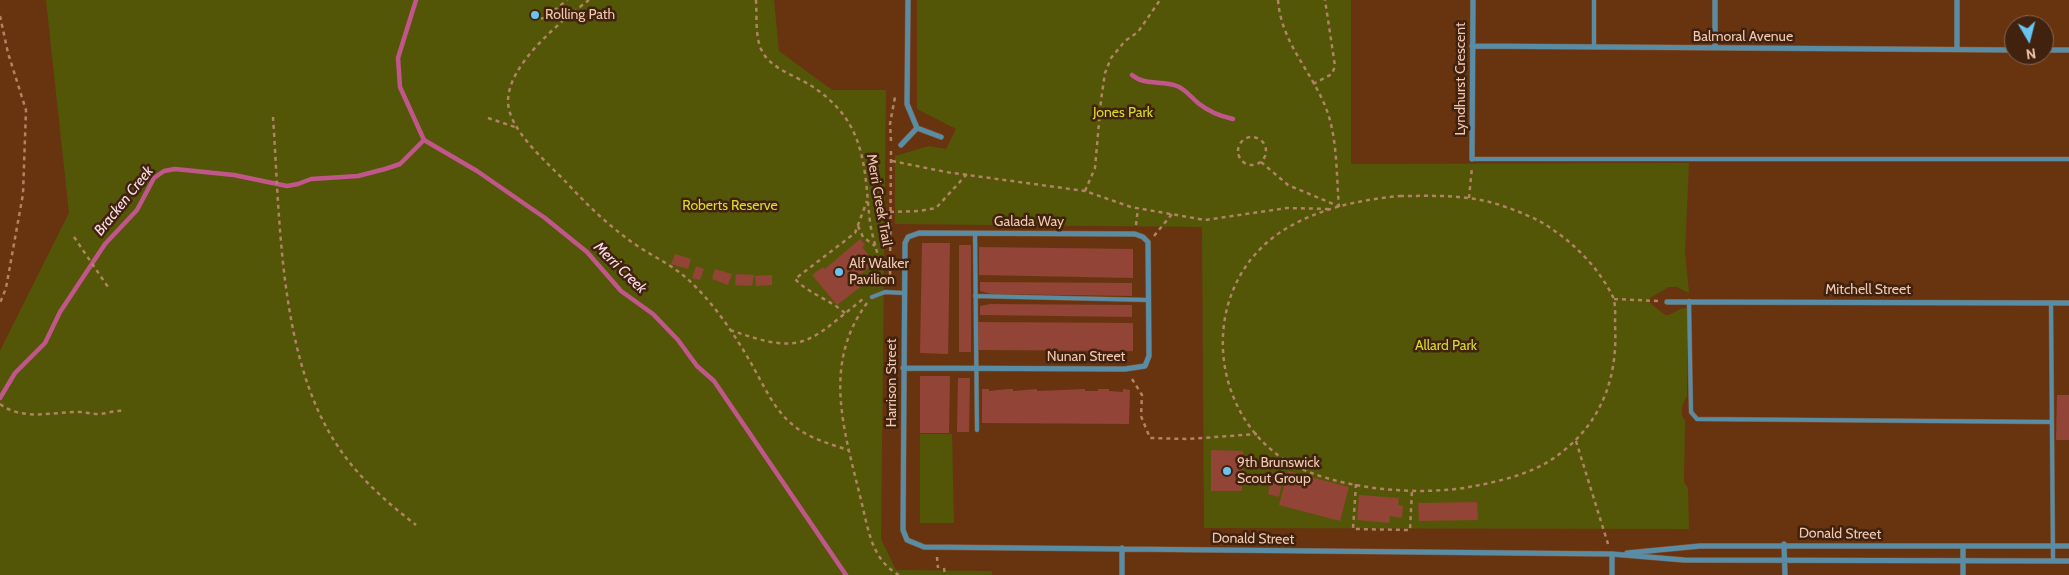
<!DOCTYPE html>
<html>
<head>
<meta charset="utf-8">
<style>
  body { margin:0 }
  #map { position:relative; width:2069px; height:575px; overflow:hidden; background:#683410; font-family:Cabin,sans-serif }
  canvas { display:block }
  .north { position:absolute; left:2004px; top:15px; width:50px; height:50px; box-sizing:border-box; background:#40220f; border:1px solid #866450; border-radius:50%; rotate:172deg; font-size:14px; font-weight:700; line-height:20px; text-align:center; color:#f0c8b1 }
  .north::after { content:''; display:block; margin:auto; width:18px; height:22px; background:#68c4f0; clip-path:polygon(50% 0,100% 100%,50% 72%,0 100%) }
</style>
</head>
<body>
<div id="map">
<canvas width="2069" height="575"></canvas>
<div class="north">N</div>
</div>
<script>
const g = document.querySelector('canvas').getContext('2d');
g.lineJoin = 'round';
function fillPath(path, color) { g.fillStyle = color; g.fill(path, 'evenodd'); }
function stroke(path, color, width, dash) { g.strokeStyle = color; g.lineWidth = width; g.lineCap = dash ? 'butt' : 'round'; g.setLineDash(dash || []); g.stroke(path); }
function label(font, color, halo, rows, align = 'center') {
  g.font = font + ' Cabin,sans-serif'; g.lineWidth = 5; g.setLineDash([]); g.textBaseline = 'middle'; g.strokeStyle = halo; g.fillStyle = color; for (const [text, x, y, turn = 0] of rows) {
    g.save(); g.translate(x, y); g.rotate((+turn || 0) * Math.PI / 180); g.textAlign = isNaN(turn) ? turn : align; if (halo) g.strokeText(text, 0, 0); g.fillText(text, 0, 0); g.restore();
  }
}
fillPath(new Path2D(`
  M 46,0 L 774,0 L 779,51 L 832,90 L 886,90 L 881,539 L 896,570 L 992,571 L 992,575 L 0,575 L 0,351 L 69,213 Z
  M 917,0 L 1351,0 L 1351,164 L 1689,163 L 1685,252 L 1689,293 L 1677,287 L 1669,287 L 1650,298 L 1650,303 L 1665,315 C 1674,316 1676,308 1687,308 L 1687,396 C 1682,405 1679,412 1685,421 L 1684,482 L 1688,488 L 1689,529 L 1204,528 L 1202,227 L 895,224 L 895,156 L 929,146 L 946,149 L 956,129 L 917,109 Z
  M 920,434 L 952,434 L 954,523 L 920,523 Z`), '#545607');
stroke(new Path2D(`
  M 416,0 L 398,58 L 400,87 L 424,140 L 477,171 L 545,218 L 587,252 L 621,291 L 653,314 L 678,340 L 697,366 L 714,381 L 846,575
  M 1132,75 C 1145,86 1162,80 1177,86 C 1185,89 1191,97 1198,103 C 1209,112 1219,116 1233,119
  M 0,398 L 15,373 L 45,343 L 60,312 L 105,244 L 137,210 L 154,178 L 164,171 L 175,169 L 234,175 L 287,186 L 298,184 L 311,179 L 358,176 L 385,169 L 400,164 L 424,140`), '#c1568b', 4.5);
fillPath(new Path2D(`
  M 860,239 L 865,245 L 862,247 L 875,263 L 857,277 L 863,285 L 837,305 L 812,275 L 823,267 L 825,269 Z
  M 922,243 L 950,243 L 948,354 L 920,353 Z
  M 959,245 L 971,245 L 971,352 L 959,352 Z
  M 979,247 L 1133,249 L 1133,278 L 979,275 Z
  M 675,254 L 691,259 L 688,269 L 671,264 Z
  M 696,266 L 704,269 L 700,280 L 692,278 Z
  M 715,269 L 732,274 L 728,285 L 712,279 Z
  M 736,274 L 754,275 L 752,286 L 735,285 Z
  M 772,275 L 772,285 L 756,286 L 755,276 Z
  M 980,282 L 1132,283 L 1132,296 L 991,294 L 980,291 Z
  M 991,304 L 1132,305 L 1132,317 L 980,315 L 980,306 Z
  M 978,322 L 1133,323 L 1133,351 L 978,350 Z
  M 920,376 L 950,376 L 949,433 L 920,433 Z
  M 958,378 L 970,378 L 969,432 L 957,432 Z
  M 982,389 L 989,389 L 989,391 L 1008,389 L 1013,389 L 1013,391 L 1037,389 L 1037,391 L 1085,389 L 1085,391 L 1098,391 L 1098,389 L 1109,389 L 1109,391 L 1123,392 L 1123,389 L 1130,390 L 1129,424 L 982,423 Z
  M 2057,395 L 2069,395 L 2069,440 L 2056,440 Z
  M 1211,450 L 1243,451 L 1242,491 L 1211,491 Z
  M 1288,471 L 1349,487 L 1340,521 L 1279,505 Z
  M 1272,475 L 1283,477 L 1279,497 L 1268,494 Z
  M 1359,495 L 1399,498 L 1398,505 L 1403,506 L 1402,518 L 1390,516 L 1389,523 L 1357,520 Z
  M 1477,502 L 1478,520 L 1419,521 L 1418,503 Z`), '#924436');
const lane = new Path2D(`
  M 1594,46 L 1594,0
  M 1472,159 L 2069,159
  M 975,233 L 977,430
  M 975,296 L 1149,300
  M 872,297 L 885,292 L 904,293
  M 1689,301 L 1691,412 L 1697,419 L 2052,422
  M 2051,303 L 2053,561`);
const street = new Path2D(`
  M 1472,46 L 2014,50
  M 1715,48 L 1715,0
  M 1957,49 L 1957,0
  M 2044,50 L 2069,50
  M 917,128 L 941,137
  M 901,145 L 917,128 L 907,104 L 908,0
  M 1472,159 L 1473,0
  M 1667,302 L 2069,303
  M 903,368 L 1125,369 L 1145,366 L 1149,356 L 1148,242 L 1143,237 L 1135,234 L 919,233 L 908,237 L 905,243 L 903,530 L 907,540 L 924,547 L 1612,554 L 1684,560 L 2069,561
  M 1784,544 L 1785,575
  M 1963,546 L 1963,575
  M 1122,548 L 1122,575
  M 1627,553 L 1700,546 L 2069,546
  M 1612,554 L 1612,575`);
stroke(lane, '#835230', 5);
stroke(street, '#835230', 6);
stroke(new Path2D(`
  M 589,0 C 562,20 508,64 508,101 C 508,130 547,162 566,182 C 588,206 610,227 636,245 C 652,256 670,264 684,276 C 711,299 733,332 751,363 C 763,384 774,410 793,425 C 808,438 830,444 848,450
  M 756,0 C 757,16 755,35 761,49 C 769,68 794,75 810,85 C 826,95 841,109 850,125 C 867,155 866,190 870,222 C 873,245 884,262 878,285
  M 1278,0 C 1281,40 1307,66 1323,101 C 1338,133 1336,172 1339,207
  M 535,15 L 538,19 L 545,18 L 567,0
  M 0,16 L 8,53 L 26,110 L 23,194 L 6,288 L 0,303
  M 1313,84 L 1332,74 L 1335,66 L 1325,0
  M 273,117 C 280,219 279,358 337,445 C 357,476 386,502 416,525
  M 488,118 L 515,127
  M1238 151a14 14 0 1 1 28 0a14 14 0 1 1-28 0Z
  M 891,141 L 890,124 L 895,97 L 898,97
  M 892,161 L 946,172 L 1085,191 L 1131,207 L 1205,220 L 1287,208 L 1329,209
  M 1261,162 L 1288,185 L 1338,206
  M 1085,191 L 1095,168 L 1101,100 L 1105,73 L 1111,58 L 1125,41 L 1138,32 L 1160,0
  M 1400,196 C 1422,196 1445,195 1467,198 C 1490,200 1520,211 1541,222 C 1570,239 1598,266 1613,297 C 1616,305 1615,316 1615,325 C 1618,375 1603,420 1562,452 C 1538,472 1505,480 1475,486 C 1421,497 1333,490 1285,460 C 1208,410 1200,292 1275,236 C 1311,210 1356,200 1400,196 Z
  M 1469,198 L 1472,167
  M 890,212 L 919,211 L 936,208 L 967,174
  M 1136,225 L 1138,208
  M 858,226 L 863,237 L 875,246
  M 1154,236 L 1172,214
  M 74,237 L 110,290
  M 890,283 L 891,149
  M 1614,299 L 1658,301
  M 867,303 C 822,364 844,430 860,496 C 868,526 870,559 899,575
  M 845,313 C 829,299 809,294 795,279 L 855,233 L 867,201
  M 730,330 C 804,356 806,344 863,299
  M 1132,379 L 1142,395 L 1141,416 L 1150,438 L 1188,439 L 1257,434
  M 0,404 C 24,422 55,411 83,412 C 88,413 93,414 98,414 C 107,414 114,410 124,411
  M 1576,441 L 1608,544
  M 1356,484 L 1353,529 L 1410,530 L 1412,490
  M 937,557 L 938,568
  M 944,568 L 945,575`), '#b08365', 2.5, [4, 4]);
stroke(lane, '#598ca5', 4);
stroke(street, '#598ca5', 5);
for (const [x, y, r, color] of [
  [535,15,5,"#68c4f0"],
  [839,272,5,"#68c4f0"],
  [1227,471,5,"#68c4f0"]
]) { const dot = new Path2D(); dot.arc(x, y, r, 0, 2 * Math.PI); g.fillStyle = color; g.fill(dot); stroke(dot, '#40220f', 2); }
label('14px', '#f0c8b1', '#40220f', [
  ["Rolling Path",545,15],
  ["Alf Walker",849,264],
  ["Pavilion",849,280],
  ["9th Brunswick",1237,463],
  ["Scout Group",1237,479]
], 'left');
label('14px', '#f0c8b1', '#40220f', [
  ["Balmoral Avenue",1743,37],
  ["Lyndhurst Crescent",1461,79,-90],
  ["Merri Creek Trail",879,200,80],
  ["Galada Way",1029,222],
  ["Mitchell Street",1868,290],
  ["Nunan Street",1086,357],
  ["Harrison Street",892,383,-90],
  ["Donald Street",1840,534,1],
  ["Donald Street",1253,539,1]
]);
label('14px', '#d6db2d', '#40220f', [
  ["Jones Park",1123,113],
  ["Roberts Reserve",730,206],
  ["Allard Park",1446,346]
]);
label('italic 15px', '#f8dbe7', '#40220f', [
  ["Bracken Creek",124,201,-51],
  ["Merri Creek",620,268,44]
]);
</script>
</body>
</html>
